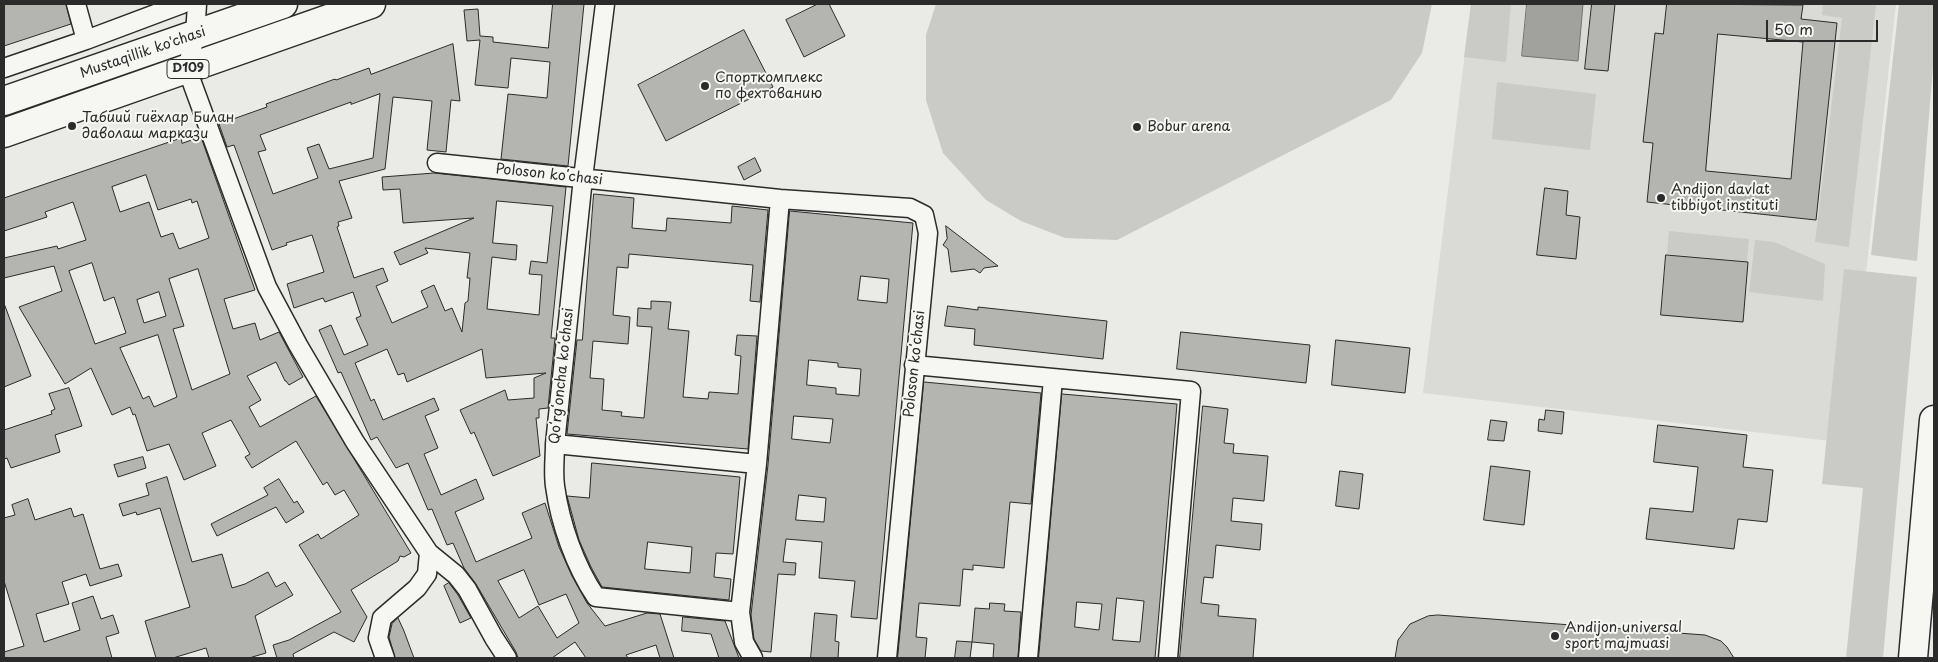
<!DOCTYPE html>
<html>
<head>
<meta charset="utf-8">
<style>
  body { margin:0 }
  #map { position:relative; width:1938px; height:662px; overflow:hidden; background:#eaeae6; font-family:"Playpen Sans",sans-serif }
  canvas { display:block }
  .frame { position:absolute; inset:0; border:5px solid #2b2b2b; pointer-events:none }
  .scale { position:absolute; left:1766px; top:20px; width:112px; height:22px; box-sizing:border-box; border:2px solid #2b2b2b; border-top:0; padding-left:6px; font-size:15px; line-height:18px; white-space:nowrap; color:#2b2b2b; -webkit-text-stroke:4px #f6f6f2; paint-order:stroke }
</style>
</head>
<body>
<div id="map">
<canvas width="1938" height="662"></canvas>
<div class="frame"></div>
<div class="scale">50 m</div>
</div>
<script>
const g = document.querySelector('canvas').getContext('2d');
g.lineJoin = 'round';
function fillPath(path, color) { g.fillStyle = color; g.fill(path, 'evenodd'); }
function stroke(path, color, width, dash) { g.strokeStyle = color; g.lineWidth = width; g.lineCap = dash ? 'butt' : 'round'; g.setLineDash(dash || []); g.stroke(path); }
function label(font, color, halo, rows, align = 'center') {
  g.font = font + ' "Playpen Sans",sans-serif'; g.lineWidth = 4; g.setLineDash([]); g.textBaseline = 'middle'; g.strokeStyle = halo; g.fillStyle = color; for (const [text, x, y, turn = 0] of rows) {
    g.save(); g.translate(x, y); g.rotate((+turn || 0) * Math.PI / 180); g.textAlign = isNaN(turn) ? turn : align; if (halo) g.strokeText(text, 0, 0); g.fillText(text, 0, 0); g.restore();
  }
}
fillPath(new Path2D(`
  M 1471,4 L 1896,4 L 1847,443 L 1423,393 Z`), '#dadad6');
fillPath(new Path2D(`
  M 936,4 L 1432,4 L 1422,53 L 1391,100 L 1117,240 L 1065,238 L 1021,221 L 986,200 L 943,153 L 926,100 L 926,35 Z
  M 1471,4 L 1511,4 L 1506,62 L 1464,57 Z
  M 1823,4 L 1876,4 L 1849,247 L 1815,242 L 1842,18 L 1822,15 Z
  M 1899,4 L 1934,4 L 1934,55 L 1917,261 L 1871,255 Z
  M 1497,82 L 1596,94 L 1590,150 L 1492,139 Z
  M 1669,231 L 1749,239 L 1747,261 L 1667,254 Z
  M 1755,240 L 1774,242 L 1825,264 L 1823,301 L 1749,292 Z
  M 1844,269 L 1917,277 L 1883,658 L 1846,658 L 1863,488 L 1822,484 Z`), '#cacac7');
const water = new Path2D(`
  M 1527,4 L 1583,4 L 1578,61 L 1522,56 Z`);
fillPath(water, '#a1a19e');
stroke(water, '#727270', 1);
const building = new Path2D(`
  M 9,4 L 66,4 L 71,24 L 4,46 L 4,5 Z
  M 553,4 L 584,4 L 568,166 L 501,159 L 508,94 L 547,98 L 550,62 L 511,58 L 508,88 L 475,85 L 480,40 L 467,41 L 464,10 L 478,9 L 480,36 L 493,37 L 493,42 L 548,48 Z
  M 818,4 L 829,4 L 845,36 L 804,57 L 786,20 Z
  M 1592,4 L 1615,4 L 1608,71 L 1585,69 Z
  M 1667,4 L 1803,5 L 1801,19 L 1837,23 L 1816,220 L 1647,202 L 1653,143 L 1643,142 L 1655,33 L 1663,34 ZM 1718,34 L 1803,42 L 1791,179 L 1706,171 Z
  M 744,30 L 773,87 L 666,141 L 638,85 Z
  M 453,44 L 460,101 L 451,100 L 446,152 L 427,150 L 432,101 L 393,97 L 385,169 L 339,181 L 352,218 L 338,222 L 339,226 L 337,227 L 354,278 L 383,268 L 388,281 L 376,286 L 392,323 L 428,307 L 421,291 L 434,285 L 445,311 L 452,308 L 462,332 L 465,303 L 468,301 L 470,278 L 467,278 L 470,253 L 425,248 L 428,253 L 400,265 L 394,252 L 474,218 L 403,223 L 400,189 L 383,190 L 382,177 L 434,173 L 566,187 L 551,338 L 555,338 L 548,408 L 539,409 L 539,418 L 536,418 L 540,456 L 493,476 L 474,432 L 471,434 L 460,410 L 505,390 L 508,400 L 534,398 L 534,378 L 546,373 L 486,378 L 482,349 L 407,382 L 404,373 L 398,375 L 387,349 L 355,363 L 371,401 L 374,399 L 383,420 L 434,398 L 439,410 L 425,416 L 438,448 L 424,454 L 441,495 L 476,479 L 484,499 L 455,512 L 476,562 L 532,538 L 522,513 L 545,503 L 559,547 L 572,576 L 587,603 L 605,626 L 647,613 L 660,614 L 674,658 L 660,658 L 656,645 L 626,655 L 628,658 L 586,658 L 575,642 L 552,658 L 518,658 L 516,652 L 476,584 L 464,568 L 453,543 L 447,545 L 432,509 L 428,510 L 408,463 L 396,468 L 377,437 L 371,440 L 341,372 L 338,373 L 335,366 L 319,330 L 331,325 L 344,355 L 368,345 L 356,318 L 361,316 L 353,292 L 325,302 L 323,298 L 294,308 L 287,284 L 324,272 L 312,235 L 286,243 L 287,245 L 272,250 L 234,145 L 227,147 L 219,124 L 267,107 L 266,104 L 335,79 L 336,80 L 369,68 L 371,74 ZM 380,94 L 373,158 L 329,169 L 319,144 L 307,148 L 318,178 L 273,194 L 258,152 L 266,150 L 260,135 L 351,102 L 351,104 ZM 497,201 L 553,206 L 547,263 L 531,261 L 529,274 L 542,275 L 539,315 L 487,309 L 492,257 L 516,260 L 517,245 L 493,243 ZM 524,570 L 539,605 L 566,594 L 579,623 L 557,638 L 538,606 L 519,618 L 498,581 Z
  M 201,137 L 255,290 L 224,299 L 233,329 L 255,323 L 260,340 L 279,332 L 303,377 L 289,385 L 286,381 L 285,381 L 276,362 L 247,376 L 261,400 L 249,407 L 260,427 L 316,396 L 411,553 L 404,557 L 400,556 L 398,561 L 351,590 L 367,617 L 354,642 L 334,632 L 293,654 L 294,658 L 277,658 L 273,645 L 289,640 L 341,612 L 299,545 L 318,534 L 321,539 L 359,515 L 344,490 L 335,495 L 327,482 L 323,485 L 296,441 L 252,468 L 245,457 L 250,454 L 231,420 L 202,433 L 216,466 L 184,480 L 169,444 L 147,451 L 135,414 L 133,415 L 130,407 L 112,415 L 91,368 L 65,384 L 19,307 L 62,291 L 54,266 L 4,278 L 4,258 L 57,246 L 58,249 L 86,240 L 73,202 L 45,212 L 47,217 L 4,231 L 4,198 L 181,138 L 182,143 ZM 146,175 L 158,210 L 191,199 L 192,203 L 197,201 L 209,238 L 179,249 L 173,233 L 161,237 L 149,202 L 120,212 L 112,187 ZM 92,263 L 104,301 L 114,297 L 126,333 L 95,344 L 69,271 ZM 198,269 L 230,374 L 192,390 L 173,329 L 184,326 L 169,279 ZM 159,292 L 166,316 L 144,323 L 137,300 ZM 158,335 L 177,397 L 154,407 L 149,396 L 143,399 L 120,348 Z
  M 755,158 L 761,171 L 744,180 L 738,167 Z
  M 1545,188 L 1568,191 L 1566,215 L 1580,217 L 1576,259 L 1537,255 Z
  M 594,194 L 634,198 L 632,228 L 666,231 L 667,218 L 731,223 L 732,206 L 768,210 L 760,302 L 750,301 L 753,265 L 629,254 L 628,268 L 617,267 L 613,315 L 630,317 L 628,344 L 593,341 L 590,378 L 604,379 L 602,410 L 622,412 L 621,416 L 644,418 L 652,327 L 637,326 L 638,308 L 651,309 L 651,301 L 671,302 L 668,329 L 689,331 L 683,397 L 708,399 L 709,392 L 738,394 L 741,356 L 735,355 L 737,335 L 757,336 L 748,449 L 567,434 L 577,340 L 582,340 Z
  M 790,211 L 913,223 L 877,619 L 851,617 L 855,581 L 819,578 L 822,542 L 786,539 L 783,562 L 796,563 L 795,575 L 778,574 L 771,652 L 761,651 L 754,639 L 751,615 L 768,465 ZM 861,276 L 889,279 L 887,303 L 858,300 ZM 809,360 L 838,363 L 838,367 L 861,369 L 859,396 L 836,394 L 836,388 L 807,385 ZM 794,416 L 833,419 L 830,443 L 792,439 ZM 799,495 L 826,498 L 824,522 L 796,520 Z
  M 946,226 L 998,266 L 984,268 L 980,273 L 974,269 L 951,272 L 948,249 L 943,245 L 947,239 Z
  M 1666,255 L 1748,262 L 1743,322 L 1661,315 Z
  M 5,306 L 31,376 L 4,387 L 4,307 Z
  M 948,306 L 978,310 L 978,307 L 1107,321 L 1103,359 L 974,345 L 975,329 L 945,326 Z
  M 1181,332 L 1310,345 L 1306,383 L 1177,369 Z
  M 1336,340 L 1410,348 L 1405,393 L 1332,385 Z
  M 924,382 L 1041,393 L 1031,504 L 1010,502 L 1004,568 L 973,565 L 973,570 L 963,569 L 960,606 L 919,603 L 916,637 L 927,638 L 925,658 L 898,658 Z
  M 69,388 L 82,426 L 55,435 L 60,452 L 11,468 L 7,458 L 4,459 L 4,430 L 52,414 L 51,411 L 55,409 L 49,394 Z
  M 1062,394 L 1177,404 L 1155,658 L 1039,658 ZM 1117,598 L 1144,601 L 1140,642 L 1113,640 ZM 1077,602 L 1102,604 L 1099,630 L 1075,627 Z
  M 1203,406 L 1228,409 L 1224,443 L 1234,444 L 1233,453 L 1268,456 L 1264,501 L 1233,498 L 1231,521 L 1262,524 L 1260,550 L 1216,545 L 1213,578 L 1204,577 L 1201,603 L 1219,605 L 1218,616 L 1256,619 L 1253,658 L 1180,658 Z
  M 1546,410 L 1564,412 L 1562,434 L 1538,431 L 1539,419 L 1544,420 Z
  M 1491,420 L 1507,422 L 1504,441 L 1488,440 Z
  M 1658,425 L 1747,435 L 1743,467 L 1773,470 L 1767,522 L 1738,519 L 1734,549 L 1646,539 L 1650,508 L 1693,512 L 1698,467 L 1654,462 Z
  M 143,457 L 146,468 L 118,477 L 114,465 Z
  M 592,463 L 740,477 L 733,554 L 716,553 L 714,577 L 731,579 L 729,600 L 602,587 L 591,567 L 579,540 L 567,496 L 589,498 ZM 648,542 L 692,547 L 690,573 L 645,569 Z
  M 1491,466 L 1530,471 L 1524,525 L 1484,520 Z
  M 1340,471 L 1363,474 L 1359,509 L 1336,506 Z
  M 167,477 L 192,562 L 222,554 L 232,588 L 245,584 L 268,572 L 276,587 L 285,582 L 293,595 L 255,616 L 266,653 L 249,658 L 209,658 L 206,648 L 173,658 L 156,658 L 145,621 L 190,607 L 160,508 L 137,515 L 136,512 L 123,516 L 119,504 L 149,495 L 146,484 Z
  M 279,479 L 294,503 L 297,501 L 304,512 L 286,523 L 276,507 L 217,536 L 211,524 L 268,495 L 264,488 Z
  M 28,499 L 35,520 L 71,508 L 74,517 L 83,514 L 100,569 L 118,564 L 122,576 L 90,586 L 86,574 L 62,582 L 69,604 L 36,614 L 44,642 L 80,630 L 72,603 L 93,596 L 101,619 L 113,615 L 119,633 L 106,637 L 112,658 L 4,658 L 4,652 L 24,646 L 4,581 L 4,518 L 15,515 L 12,505 Z
  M 449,583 L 458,595 L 471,618 L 460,623 L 444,586 Z
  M 990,603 L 1005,604 L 1004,611 L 1021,612 L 1018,658 L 993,658 L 994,644 L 972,642 L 975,608 L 989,609 Z
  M 815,613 L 837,615 L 835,641 L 839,642 L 838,658 L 811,658 Z
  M 1438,615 L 1705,635 L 1721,641 L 1727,647 L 1734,658 L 1395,658 L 1398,640 L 1410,624 L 1428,616 Z
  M 683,617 L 725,621 L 739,658 L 719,658 L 711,634 L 682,631 Z
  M 398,618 L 404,631 L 414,658 L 395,658 L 389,637 L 392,624 Z
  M 957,641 L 972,642 L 970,658 L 955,658 Z`);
fillPath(building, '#b4b4b1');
stroke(building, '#2b2b2b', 1);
const street = new Path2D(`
  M 76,4 L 86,40
  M 197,4 L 195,36 L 187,69 L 267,287 L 298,345 L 355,442 L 429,553 L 456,575 L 467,589 L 494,638 L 507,658
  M 605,4 L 583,178 L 555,444 C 555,457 553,472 555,486 C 560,523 575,566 596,597 L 740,612
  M 4,68 L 86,40 L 182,4
  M 437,163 L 780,199 L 910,208 L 924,215 L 928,233 L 887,658
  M 914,365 L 1191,391 L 1168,658
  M 555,444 L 757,464
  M 385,658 L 378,638 L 382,618 L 417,588 L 427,574 L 429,553
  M 753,658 L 744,642 L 740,612 L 757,464 L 780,199
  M 1028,658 L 1053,379`);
const primary = new Path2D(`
  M 4,101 L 283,4
  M 4,133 L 371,4
  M 1913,658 L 1934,420`);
stroke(street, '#2b2b2b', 21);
stroke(primary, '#2b2b2b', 31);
stroke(street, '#f6f6f2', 18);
stroke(primary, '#f6f6f2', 28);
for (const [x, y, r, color] of [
  [705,86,5,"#2b2b2b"],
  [72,126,5,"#2b2b2b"],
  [1137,127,5,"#2b2b2b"],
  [1661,198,5,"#2b2b2b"],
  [1555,636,5,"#2b2b2b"]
]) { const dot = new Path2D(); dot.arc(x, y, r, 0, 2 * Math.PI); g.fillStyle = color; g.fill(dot); stroke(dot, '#f6f6f2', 2); }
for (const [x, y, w] of [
  [188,69,42]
]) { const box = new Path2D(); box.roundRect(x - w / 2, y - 9.5, w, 19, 4); g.fillStyle = '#f6f6f2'; g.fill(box); stroke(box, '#2b2b2b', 1); }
label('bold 12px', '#2b2b2b', null, [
  ["D109",188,69]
]);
label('14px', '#2b2b2b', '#f6f6f2', [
  ["Mustaqillik ko'chasi",143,53,-19],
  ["Poloson koʻchasi",549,175,6],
  ["Poloson koʻchasi",915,364,-84],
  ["Qoʻrgʻoncha koʻchasi",562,376,-84]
]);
label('14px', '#2b2b2b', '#f6f6f2', [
  ["Спорткомплекс",715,78],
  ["по фехтованию",715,94],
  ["Табиий гиёхлар Билан",82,118],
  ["даволаш маркази",82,134],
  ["Bobur arena",1147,127],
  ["Andijon davlat",1671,190],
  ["tibbiyot instituti",1671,206],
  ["Andijon universal",1565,628],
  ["sport majmuasi",1565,644]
], 'left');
</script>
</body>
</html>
